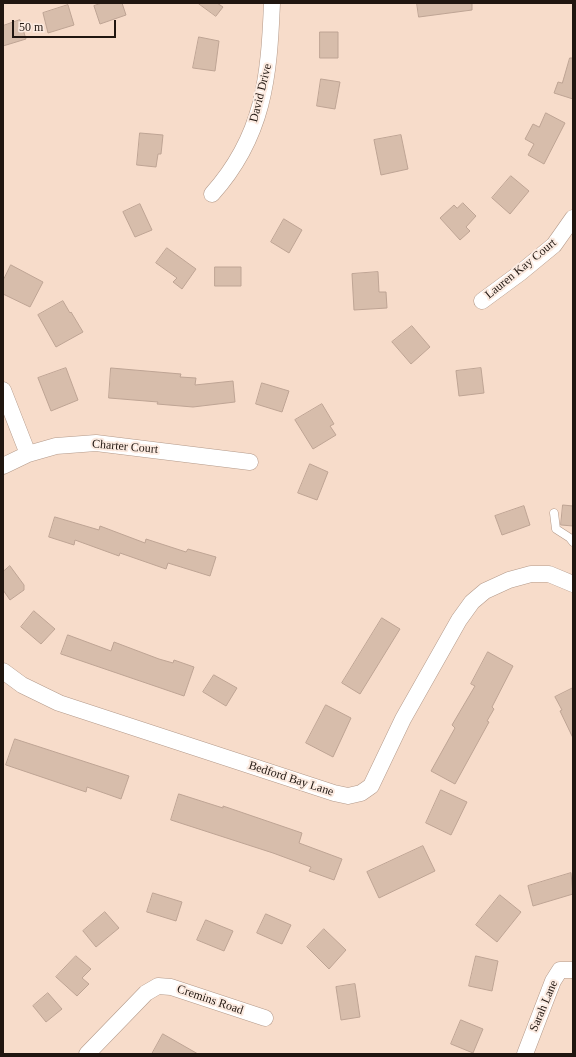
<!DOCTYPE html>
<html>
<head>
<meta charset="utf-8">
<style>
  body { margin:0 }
  #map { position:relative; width:576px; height:1057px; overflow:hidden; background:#f7dcca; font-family:Georgia,serif }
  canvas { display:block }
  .frame { position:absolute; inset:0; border:4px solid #201610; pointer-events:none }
  .scale { position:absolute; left:12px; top:20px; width:104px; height:18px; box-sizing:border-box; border:2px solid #201610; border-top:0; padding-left:5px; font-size:12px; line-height:14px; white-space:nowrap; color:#201610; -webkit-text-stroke:3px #fcebe1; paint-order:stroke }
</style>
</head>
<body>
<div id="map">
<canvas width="576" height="1057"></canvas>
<div class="frame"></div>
<div class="scale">50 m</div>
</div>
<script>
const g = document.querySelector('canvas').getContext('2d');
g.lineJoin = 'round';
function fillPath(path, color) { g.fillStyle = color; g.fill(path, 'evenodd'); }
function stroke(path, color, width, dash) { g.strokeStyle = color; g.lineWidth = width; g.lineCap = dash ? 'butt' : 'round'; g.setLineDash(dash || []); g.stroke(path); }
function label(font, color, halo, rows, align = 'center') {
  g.font = font + ' Georgia,serif'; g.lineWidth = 4; g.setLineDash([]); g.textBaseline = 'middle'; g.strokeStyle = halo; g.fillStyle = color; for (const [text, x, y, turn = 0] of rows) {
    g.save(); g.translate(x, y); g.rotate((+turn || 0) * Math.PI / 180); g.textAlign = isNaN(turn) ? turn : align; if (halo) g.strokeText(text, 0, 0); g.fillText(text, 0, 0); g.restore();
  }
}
const building = new Path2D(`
  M 102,3 L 122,3 L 126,15 L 100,24 L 94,6 Z
  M 198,3 L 217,3 L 223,7 L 216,16 Z
  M 417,3 L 472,3 L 472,10 L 419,17 Z
  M 68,5 L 74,25 L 48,33 L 43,13 Z
  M 20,20 L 26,39 L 3,46 L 3,26 Z
  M 320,32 L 338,32 L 338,58 L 320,58 Z
  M 199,37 L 219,41 L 215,71 L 193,68 Z
  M 570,58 L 573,58 L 573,99 L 554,93 L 558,82 L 562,83 Z
  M 321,79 L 340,82 L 335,109 L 317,106 Z
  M 546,113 L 565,123 L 544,164 L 528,155 L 534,144 L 525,139 L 533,124 L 539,127 Z
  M 140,133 L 163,135 L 161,154 L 158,154 L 156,167 L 137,165 Z
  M 401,135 L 408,169 L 381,175 L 374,140 Z
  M 511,176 L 529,191 L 510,214 L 492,198 Z
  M 463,203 L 476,216 L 466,227 L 470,231 L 460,240 L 440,218 L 454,205 L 457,208 Z
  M 140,204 L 152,230 L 135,237 L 123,212 Z
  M 284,219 L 302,230 L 289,253 L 271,242 Z
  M 167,248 L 196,269 L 182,289 L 173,282 L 177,278 L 156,263 Z
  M 11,265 L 43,282 L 30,307 L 3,294 L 3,281 Z
  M 215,267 L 241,267 L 241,286 L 215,286 Z
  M 378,272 L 379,292 L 386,292 L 387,308 L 354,310 L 352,274 Z
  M 63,301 L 70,313 L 71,312 L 83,332 L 56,347 L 38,315 Z
  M 412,326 L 430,347 L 411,364 L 392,342 Z
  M 66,368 L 78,400 L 51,411 L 38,378 Z
  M 111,368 L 181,374 L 180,377 L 196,378 L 195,385 L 233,381 L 235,402 L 193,407 L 157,404 L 158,402 L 109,398 Z
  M 481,368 L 484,393 L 459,396 L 456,371 Z
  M 262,383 L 289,391 L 282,412 L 256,404 Z
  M 322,404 L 334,424 L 330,426 L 336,435 L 313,449 L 295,420 Z
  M 310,464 L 328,472 L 317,500 L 298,493 Z
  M 563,505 L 573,506 L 573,526 L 561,525 Z
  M 524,506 L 530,525 L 502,535 L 495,516 Z
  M 55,517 L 99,530 L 100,526 L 145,543 L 146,539 L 186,552 L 188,549 L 216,557 L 210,576 L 168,563 L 166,569 L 120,553 L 119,556 L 75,540 L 74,545 L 49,537 Z
  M 10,566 L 24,585 L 24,590 L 10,600 L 3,590 L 3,572 Z
  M 34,611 L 55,629 L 41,644 L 21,627 Z
  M 382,618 L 400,629 L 360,694 L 342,683 Z
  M 68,635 L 111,651 L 114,642 L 159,659 L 173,663 L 174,660 L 194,667 L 184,696 L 61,654 Z
  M 488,652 L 513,666 L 492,707 L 494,709 L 487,721 L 489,722 L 455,784 L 431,771 L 455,728 L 452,725 L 475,686 L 471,684 Z
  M 214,675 L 237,688 L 226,706 L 203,692 Z
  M 573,688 L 573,738 L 560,711 L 562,710 L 555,697 Z
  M 326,705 L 351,718 L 333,757 L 306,743 Z
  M 15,739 L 129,776 L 121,799 L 87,787 L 86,792 L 6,765 Z
  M 441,790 L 467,802 L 451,835 L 426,823 Z
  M 179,794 L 223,808 L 223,806 L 302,833 L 299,843 L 342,859 L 334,880 L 309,871 L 311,867 L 273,853 L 171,820 Z
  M 423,846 L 435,871 L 379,898 L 367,872 Z
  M 571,873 L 573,894 L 533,906 L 528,886 Z
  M 153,893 L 182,902 L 176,921 L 147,912 Z
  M 500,895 L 521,912 L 497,942 L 476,925 Z
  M 105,912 L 119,928 L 96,947 L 83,931 Z
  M 266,914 L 291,925 L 282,944 L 257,933 Z
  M 206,920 L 233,931 L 224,951 L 197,940 Z
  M 324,929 L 346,950 L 329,969 L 307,947 Z
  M 76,956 L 91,969 L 82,978 L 89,984 L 77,996 L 56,977 Z
  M 476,956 L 498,961 L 492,991 L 469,986 Z
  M 355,984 L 360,1017 L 341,1020 L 336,987 Z
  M 48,993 L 62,1009 L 46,1022 L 33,1006 Z
  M 461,1020 L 483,1029 L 473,1053 L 451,1044 Z
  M 163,1034 L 198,1054 L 152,1054 Z`);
fillPath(building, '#d7bdab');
stroke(building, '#bea494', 1);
const lane = new Path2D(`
  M 554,513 L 556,529 L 570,538 L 573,542`);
const street = new Path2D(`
  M 212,194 C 264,136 269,77 272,3
  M 482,301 L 520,273 L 554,245 L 573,218
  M 3,390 L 28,454
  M 3,466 L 28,454 L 56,446 L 96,443 L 250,462
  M 3,671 L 22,685 L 59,703 L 334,793 L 348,796 L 361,793 L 371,786 L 403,719 L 459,620 L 472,602 L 485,591 L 509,580 L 531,574 L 549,574 L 573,584
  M 87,1054 L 146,993 L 158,986 L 171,987 L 265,1018
  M 525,1054 L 553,981 L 560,970 L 573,970`);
stroke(lane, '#b39989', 9);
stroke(street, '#b39989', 17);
stroke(lane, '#fff', 8);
stroke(street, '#fff', 16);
label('12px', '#201610', '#fcebe1', [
  ["David Drive",261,93,-76],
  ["Lauren Kay Court",521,269,-39],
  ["Charter Court",125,447,5],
  ["Bedford Bay Lane",291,779,18],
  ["Cremins Road",210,1000,19],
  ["Sarah Lane",544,1006,-67]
]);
</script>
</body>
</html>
